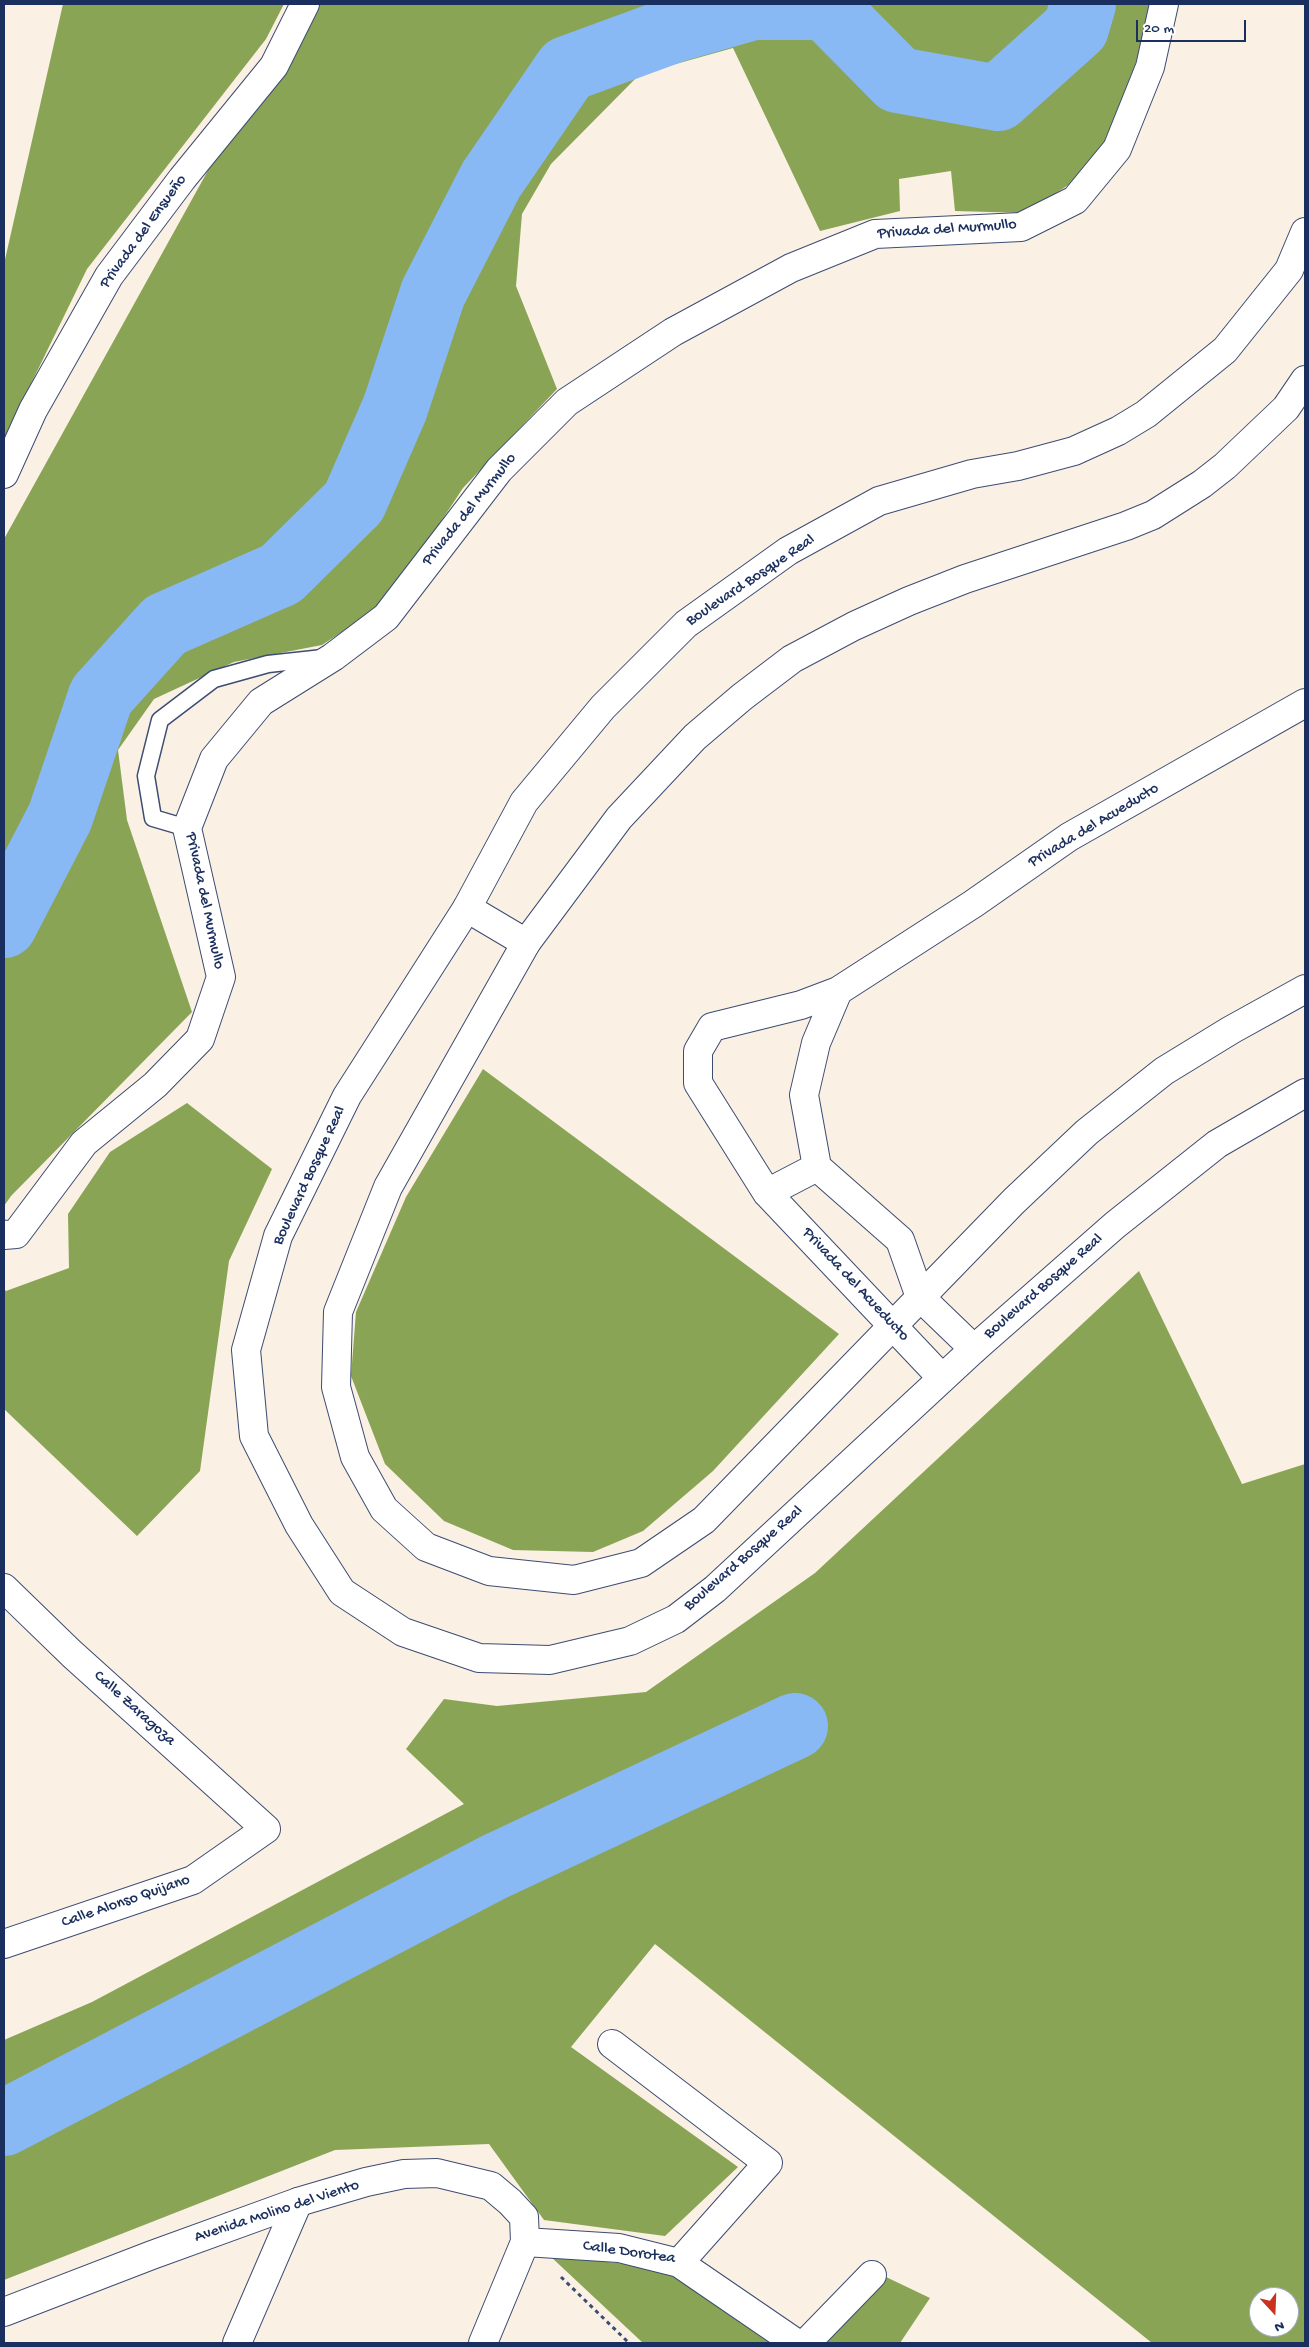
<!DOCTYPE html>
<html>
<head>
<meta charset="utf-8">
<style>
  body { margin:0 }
  #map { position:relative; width:1309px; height:2347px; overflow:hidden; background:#faf0e3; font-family:"Gochi Hand",sans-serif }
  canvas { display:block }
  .frame { position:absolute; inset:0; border:5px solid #1b2f5e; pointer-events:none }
  .north { position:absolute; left:1249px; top:2287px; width:50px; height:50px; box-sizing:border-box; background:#fff; border:1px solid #a4acbf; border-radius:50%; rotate:160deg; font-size:14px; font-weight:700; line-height:20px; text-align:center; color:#1b2f5e }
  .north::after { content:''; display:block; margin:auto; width:18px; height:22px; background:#c8321e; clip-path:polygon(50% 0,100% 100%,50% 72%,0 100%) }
  .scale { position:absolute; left:1136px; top:20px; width:110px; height:22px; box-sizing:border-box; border:2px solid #1b2f5e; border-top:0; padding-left:6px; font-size:15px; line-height:18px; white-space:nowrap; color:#1b2f5e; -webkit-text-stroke:4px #fff; paint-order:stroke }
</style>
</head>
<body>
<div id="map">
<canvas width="1309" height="2347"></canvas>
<div class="frame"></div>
<div class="north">N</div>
<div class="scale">20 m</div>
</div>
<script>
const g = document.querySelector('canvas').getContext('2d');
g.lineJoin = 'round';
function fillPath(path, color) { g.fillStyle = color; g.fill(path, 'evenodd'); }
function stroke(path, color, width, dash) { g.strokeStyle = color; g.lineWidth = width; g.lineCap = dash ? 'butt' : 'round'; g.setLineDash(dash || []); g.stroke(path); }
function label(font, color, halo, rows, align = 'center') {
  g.font = font + ' "Gochi Hand",sans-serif'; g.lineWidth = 4; g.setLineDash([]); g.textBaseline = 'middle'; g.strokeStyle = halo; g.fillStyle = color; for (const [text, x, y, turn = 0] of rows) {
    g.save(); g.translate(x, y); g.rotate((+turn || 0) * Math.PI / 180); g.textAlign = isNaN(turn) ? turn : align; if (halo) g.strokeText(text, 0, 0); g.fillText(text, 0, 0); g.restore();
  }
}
fillPath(new Path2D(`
  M 63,4 L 284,4 L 266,39 L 87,269 L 4,439 L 4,264 Z
  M 316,4 L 1152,4 L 1153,10 L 1115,126 L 1091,170 L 1026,213 L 955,211 L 951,171 L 899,179 L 900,211 L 820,231 L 733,48 L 640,74 L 551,164 L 522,214 L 516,286 L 557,389 L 463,488 L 388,602 L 322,645 L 234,662 L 154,699 L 118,750 L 127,820 L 192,1012 L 11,1196 L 4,1206 L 4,539 L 211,165 Z
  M 483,1069 L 839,1334 L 713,1471 L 643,1531 L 593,1552 L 513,1550 L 444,1521 L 385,1464 L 351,1376 L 356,1312 L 406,1197 Z
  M 187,1103 L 272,1169 L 229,1261 L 200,1471 L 137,1536 L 4,1409 L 4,1289 L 6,1291 L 69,1268 L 68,1214 L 110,1152 Z
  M 1139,1271 L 1242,1484 L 1305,1464 L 1305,2343 L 1152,2343 L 655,1944 L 571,2047 L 738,2167 L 665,2236 L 544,2220 L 489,2144 L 335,2150 L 4,2280 L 4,2040 L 92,2002 L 464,1804 L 406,1749 L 444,1699 L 497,1706 L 646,1692 L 815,1573 ZM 1259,2297 L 1289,2297 L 1289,2327 L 1259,2327 Z
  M 550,2256 L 627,2264 L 674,2274 L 783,2343 L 643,2343 Z
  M 886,2277 L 930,2298 L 900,2343 L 819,2343 Z`), '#8aa456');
stroke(new Path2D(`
  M 4,925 L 60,817 L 101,696 L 165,625 L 281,574 L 354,502 L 395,408 L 433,293 L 491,180 L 567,69 L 676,29 L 753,7 L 826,7 L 898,80 L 998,98 L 1076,28 L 1083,4
  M 4,2123 L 494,1867 L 795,1726`), '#89b9f5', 66);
const service = new Path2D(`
  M 187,828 L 153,818 L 146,776 L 160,720 L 214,679 L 268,664 L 323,658`);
const minor = new Path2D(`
  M 4,474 L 33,410 L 109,276 L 182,179 L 274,66 L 305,4
  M 467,908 L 526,943
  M 838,991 L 816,1043 L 804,1095 L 817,1167 L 900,1240 L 920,1297 L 974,1349
  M 767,1193 L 817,1167
  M 4,1235 L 16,1234 L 84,1143 L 155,1085 L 200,1039 L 221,977 L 187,828 L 214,759 L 261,702 L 333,657 L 386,617 L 499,470 L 567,402 L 673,332 L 791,268 L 875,234 L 1021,227 L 1075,200 L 1117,149 L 1150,67 L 1164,4
  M 942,1378 L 767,1193 L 698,1083 L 698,1051 L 712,1027 L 801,1005 L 838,991 L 973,904 L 1069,837 L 1305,703
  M 4,1588 L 72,1654 L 266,1829 L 193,1880 L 4,1944
  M 612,2044 L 768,2163 L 679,2263
  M 525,2242 L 619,2248 L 679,2263 L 796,2343
  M 237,2343 L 298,2202
  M 806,2343 L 872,2275`);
const tertiary = new Path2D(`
  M 1305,232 L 1289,270 L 1225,350 L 1146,414 L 1118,431 L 1074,451 L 1018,466 L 972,474 L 879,501 L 788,551 L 686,624 L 603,707 L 524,802 L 467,908 L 347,1096 L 278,1236 L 246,1350 L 254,1436 L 299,1525 L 342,1592 L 403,1632 L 479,1658 L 550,1660 L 630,1641 L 676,1619 L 715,1589 L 974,1349 L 1115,1225 L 1217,1144 L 1305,1093
  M 1305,380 L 1286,408 L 1225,466 L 1202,484 L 1153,515 L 1126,526 L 965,579 L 909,601 L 854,626 L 792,659 L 742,697 L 695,737 L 619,818 L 526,943 L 388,1187 L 338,1312 L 336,1387 L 355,1457 L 384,1509 L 426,1547 L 489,1571 L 574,1580 L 641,1563 L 704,1520 L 1014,1201 L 1087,1132 L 1164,1071 L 1231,1030 L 1305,989
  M 4,2312 L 152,2255 L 298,2202 L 366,2182 L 404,2174 L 437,2173 L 491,2186 L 510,2202 L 524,2217 L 525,2242 L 483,2343`);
stroke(service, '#3c4c72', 19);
stroke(minor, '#3c4c72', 30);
stroke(tertiary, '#3c4c72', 30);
stroke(new Path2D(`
  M 561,2277 L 629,2343`), '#3c4c72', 3, [4, 4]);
stroke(service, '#fff', 16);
stroke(minor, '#fff', 28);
stroke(tertiary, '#fff', 28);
label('16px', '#1b2f5e', '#fff', [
  ["Privada del Murmullo",947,230,-4],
  ["Privada del Ensueño",144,232,-54],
  ["Privada del Murmullo",470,510,-51],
  ["Boulevard Bosque Real",751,581,-34],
  ["Privada del Acueducto",1094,826,-31],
  ["Privada del Murmullo",204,901,78],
  ["Boulevard Bosque Real",310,1176,-65],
  ["Privada del Acueducto",855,1285,47],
  ["Boulevard Bosque Real",1044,1287,-41],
  ["Boulevard Bosque Real",744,1559,-41],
  ["Calle Zaragoza",134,1709,42],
  ["Calle Alonso Quijano",126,1902,-19],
  ["Avenida Molino del Viento",277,2212,-18],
  ["Calle Dorotea",629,2253,8]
]);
</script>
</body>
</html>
